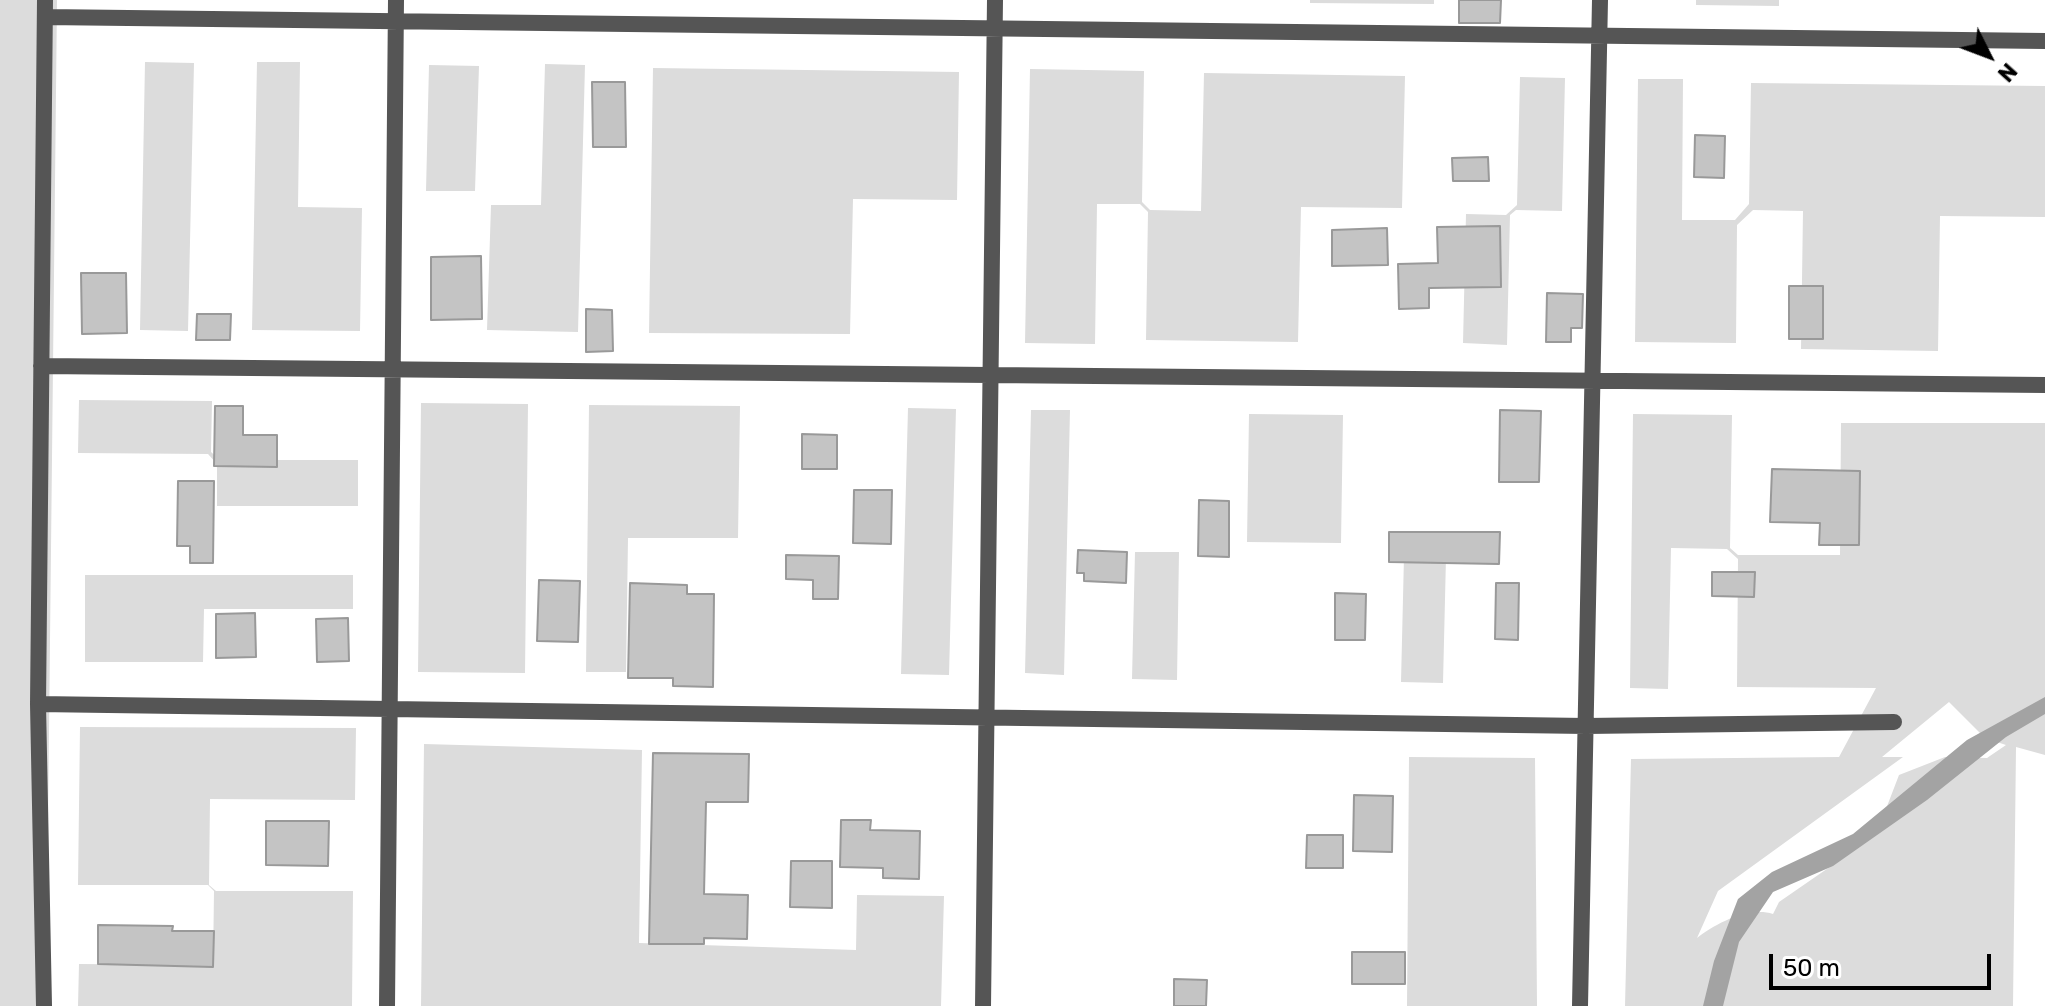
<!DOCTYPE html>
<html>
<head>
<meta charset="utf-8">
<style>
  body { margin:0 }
  #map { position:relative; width:2045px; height:1006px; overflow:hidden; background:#fff; font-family:Rubik,sans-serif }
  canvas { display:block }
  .north { position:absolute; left:1949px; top:16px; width:80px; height:80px; -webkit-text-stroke:6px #fff; paint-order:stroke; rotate:132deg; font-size:22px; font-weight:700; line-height:32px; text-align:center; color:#000 }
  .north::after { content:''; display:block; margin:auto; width:28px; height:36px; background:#000; clip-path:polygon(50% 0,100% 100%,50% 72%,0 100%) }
  .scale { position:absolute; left:1769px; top:954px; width:222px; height:36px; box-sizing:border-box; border:4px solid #000; border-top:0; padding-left:10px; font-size:24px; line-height:28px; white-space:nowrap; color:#000; -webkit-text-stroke:6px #fff; paint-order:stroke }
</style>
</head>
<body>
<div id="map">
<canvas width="2045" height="1006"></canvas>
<div class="north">N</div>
<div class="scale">50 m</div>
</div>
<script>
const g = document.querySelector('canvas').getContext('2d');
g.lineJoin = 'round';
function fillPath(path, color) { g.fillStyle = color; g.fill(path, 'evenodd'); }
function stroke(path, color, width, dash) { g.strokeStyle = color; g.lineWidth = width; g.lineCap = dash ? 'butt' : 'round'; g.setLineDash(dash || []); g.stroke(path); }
fillPath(new Path2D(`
  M 0,0 L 57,0 L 46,1006 L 0,1006 Z
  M 1310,0 L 1434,0 L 1434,4 L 1310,3 Z
  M 1696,0 L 1779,0 L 1779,6 L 1696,5 Z
  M 145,62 L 194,63 L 188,331 L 140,330 Z
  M 257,62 L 300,62 L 298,207 L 362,208 L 360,331 L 252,330 Z
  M 545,64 L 585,65 L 578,332 L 487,330 L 491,205 L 541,205 Z
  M 429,65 L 479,66 L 475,191 L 426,191 Z
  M 653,68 L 959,72 L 957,200 L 853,199 L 850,334 L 649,333 Z
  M 1030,69 L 1144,71 L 1142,202 L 1150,210 L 1201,211 L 1204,73 L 1405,76 L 1402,208 L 1301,207 L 1298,342 L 1146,340 L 1148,212 L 1140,204 L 1097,204 L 1095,344 L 1025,343 Z
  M 1520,77 L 1565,78 L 1562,211 L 1516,210 L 1510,215 L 1507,345 L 1463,343 L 1466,214 L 1506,215 L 1517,205 Z
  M 1638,79 L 1683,79 L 1682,220 L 1735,220 L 1749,204 L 1751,83 L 2045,86 L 2045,217 L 1940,216 L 1938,351 L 1801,349 L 1803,211 L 1753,210 L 1737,225 L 1736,343 L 1635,342 Z
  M 79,400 L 212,401 L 211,452 L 220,460 L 358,460 L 358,506 L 217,506 L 217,464 L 208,454 L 78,453 Z
  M 421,403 L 528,404 L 525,673 L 418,672 Z
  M 589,405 L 740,406 L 738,538 L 628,538 L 626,672 L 586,672 Z
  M 908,408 L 956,409 L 949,675 L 901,674 Z
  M 1031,410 L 1070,410 L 1064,675 L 1025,673 Z
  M 1249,414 L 1343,415 L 1341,543 L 1247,542 Z
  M 1633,414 L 1732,415 L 1730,548 L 1738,555 L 1840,555 L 1841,423 L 2045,423 L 2045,755 L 2016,747 L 2013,1006 L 1625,1006 L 1631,759 L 1839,757 L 1876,688 L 1737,687 L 1738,559 L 1727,549 L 1671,548 L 1668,689 L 1630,688 ZM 1949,702 L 1985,738 L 2006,745 L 1987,758 L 1945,757 L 1899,775 L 1876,835 L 1779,902 L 1773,914 C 1748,906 1715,924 1697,938 L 1718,891 L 1903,757 L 1882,757 Z
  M 1135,552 L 1179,552 L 1177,680 L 1132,679 Z
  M 1404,556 L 1446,557 L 1443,683 L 1401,682 Z
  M 85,575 L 353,575 L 353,609 L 204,609 L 203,662 L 85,662 Z
  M 80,727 L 356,728 L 355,800 L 210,799 L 209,885 L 216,891 L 353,891 L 352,1006 L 78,1006 L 79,964 L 213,965 L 214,891 L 208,885 L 78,885 Z
  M 424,744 L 642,750 L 639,943 L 856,950 L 857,895 L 944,896 L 941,1006 L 421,1006 Z
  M 1409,757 L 1535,758 L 1537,1006 L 1407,1006 Z`), '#dcdcdc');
fillPath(new Path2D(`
  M 2045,697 L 2045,714 L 2006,737 L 1927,800 L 1833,866 L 1773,892 L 1739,942 L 1723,1006 L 1703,1006 L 1714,961 L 1738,899 L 1772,872 L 1853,834 L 1967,740 Z`), '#a3a3a3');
const building = new Path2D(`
  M 1459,0 L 1501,0 L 1500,23 L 1459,23 Z
  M 592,82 L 625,82 L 626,147 L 593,147 Z
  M 1695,135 L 1725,136 L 1724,178 L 1694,177 Z
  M 1488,157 L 1489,181 L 1453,181 L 1452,158 Z
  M 1500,226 L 1501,287 L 1429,288 L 1429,308 L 1399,309 L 1398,264 L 1438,263 L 1437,227 Z
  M 1387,228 L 1388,265 L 1332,266 L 1332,230 Z
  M 481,256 L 482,319 L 431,320 L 431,257 Z
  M 81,273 L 126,273 L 127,333 L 82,334 Z
  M 1789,286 L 1823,286 L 1823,339 L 1789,339 Z
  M 1547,293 L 1583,294 L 1582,328 L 1571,328 L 1571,342 L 1546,342 Z
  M 586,309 L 612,310 L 613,351 L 586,352 Z
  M 197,314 L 231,314 L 230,340 L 196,340 Z
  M 215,406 L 243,406 L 243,435 L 277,435 L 277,467 L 214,466 Z
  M 1500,410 L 1541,411 L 1539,482 L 1499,482 Z
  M 802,434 L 837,435 L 837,469 L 802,469 Z
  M 1772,469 L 1860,471 L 1859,545 L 1819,545 L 1820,523 L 1770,522 Z
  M 178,481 L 214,481 L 213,563 L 190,563 L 190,546 L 177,546 Z
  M 854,490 L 892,490 L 891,544 L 853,543 Z
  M 1199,500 L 1229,501 L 1229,557 L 1198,556 Z
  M 1389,532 L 1500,532 L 1499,564 L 1389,562 Z
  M 1078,550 L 1127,552 L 1126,583 L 1084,581 L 1084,573 L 1077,573 Z
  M 786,555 L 839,556 L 838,599 L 813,599 L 813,580 L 786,579 Z
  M 1712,572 L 1755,572 L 1754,597 L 1712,596 Z
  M 539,580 L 580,581 L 578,642 L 537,641 Z
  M 630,583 L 687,585 L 687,594 L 714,594 L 713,687 L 673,686 L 673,678 L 628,678 Z
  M 1496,583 L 1519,583 L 1518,640 L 1495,639 Z
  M 1335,593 L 1366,594 L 1365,640 L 1335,640 Z
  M 255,613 L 256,657 L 216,658 L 216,614 Z
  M 348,618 L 349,661 L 317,662 L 316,619 Z
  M 653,753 L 749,754 L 748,802 L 706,802 L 704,894 L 748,895 L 747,939 L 704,938 L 704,944 L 649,944 Z
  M 1354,795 L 1393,796 L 1392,852 L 1353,851 Z
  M 841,820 L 871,820 L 870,830 L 920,831 L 919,879 L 883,878 L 883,868 L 840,867 Z
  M 266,821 L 329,821 L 328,866 L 266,865 Z
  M 1307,835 L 1343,835 L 1343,868 L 1306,868 Z
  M 791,861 L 832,861 L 832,908 L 790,907 Z
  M 98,925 L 173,926 L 172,931 L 214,931 L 213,967 L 98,964 Z
  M 1352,952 L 1405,952 L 1405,984 L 1352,984 Z
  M 1174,979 L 1207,980 L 1206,1006 L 1174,1006 Z`);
fillPath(building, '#c4c4c4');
stroke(building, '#999', 2);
stroke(new Path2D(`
  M 45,17 L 2045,41
  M 41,366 L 2045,385
  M 38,704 L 1586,726 L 1894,722
  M 44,1006 L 38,704 L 45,0
  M 387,1006 L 396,0
  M 983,1006 L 995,0
  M 1580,1006 L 1600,0`), '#555', 16);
</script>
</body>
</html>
